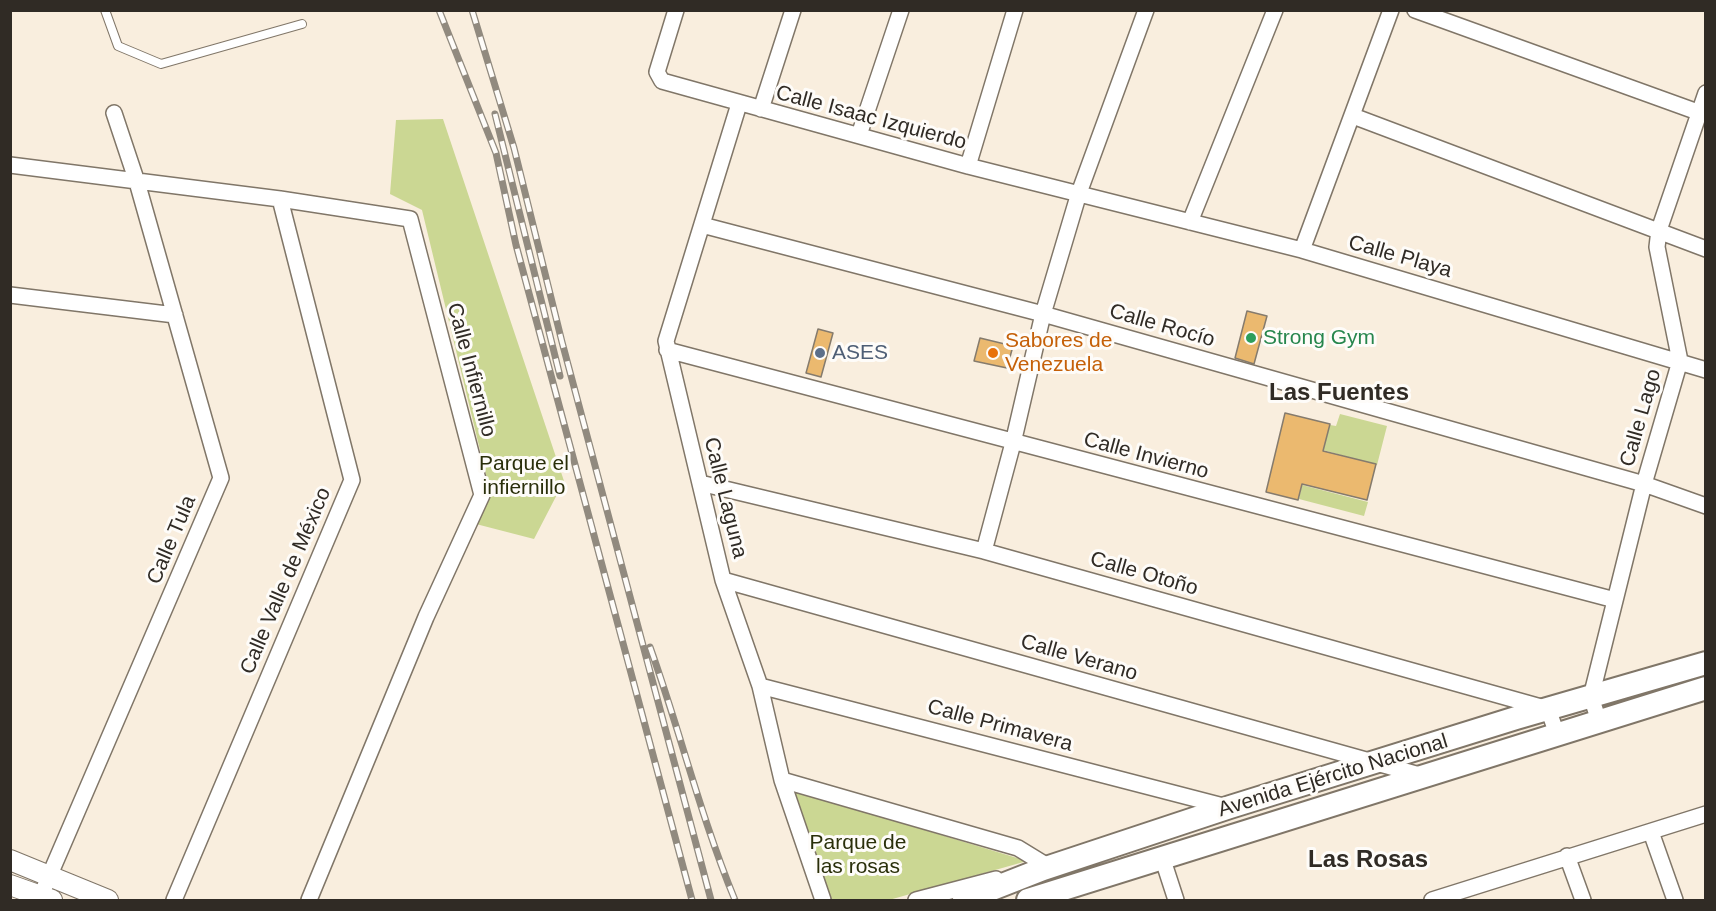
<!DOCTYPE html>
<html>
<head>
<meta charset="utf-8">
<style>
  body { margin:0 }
  #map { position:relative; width:1716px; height:911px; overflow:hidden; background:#f9eede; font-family:Helvetica,sans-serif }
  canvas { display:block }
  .frame { position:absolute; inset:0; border:12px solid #302b25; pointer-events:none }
</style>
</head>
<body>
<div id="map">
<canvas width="1716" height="911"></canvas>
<div class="frame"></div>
</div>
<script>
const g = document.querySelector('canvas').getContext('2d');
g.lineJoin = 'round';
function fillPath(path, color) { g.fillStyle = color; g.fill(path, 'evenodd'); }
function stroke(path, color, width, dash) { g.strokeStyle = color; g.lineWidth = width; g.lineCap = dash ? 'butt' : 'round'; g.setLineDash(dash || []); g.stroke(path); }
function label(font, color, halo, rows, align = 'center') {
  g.font = font + ' Helvetica,sans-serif'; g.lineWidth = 6; g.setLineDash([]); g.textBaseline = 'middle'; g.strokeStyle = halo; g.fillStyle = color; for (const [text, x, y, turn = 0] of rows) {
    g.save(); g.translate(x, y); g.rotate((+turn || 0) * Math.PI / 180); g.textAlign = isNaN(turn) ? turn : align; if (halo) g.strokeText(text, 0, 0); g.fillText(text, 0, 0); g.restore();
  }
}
fillPath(new Path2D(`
  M 443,119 L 564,481 L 534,539 L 476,524 L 488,483 L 422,210 L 390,194 L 396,120 Z
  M 1340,414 L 1387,426 L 1377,465 L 1323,450 L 1330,425 L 1336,426 Z
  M 1302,485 L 1368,502 L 1364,516 L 1299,499 Z
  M 793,790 L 1027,861 L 889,900 L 828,900 Z`), '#cbd793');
const building = new Path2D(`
  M 1247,311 L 1267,316 L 1254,364 L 1235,358 Z
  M 818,329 L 833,333 L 821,377 L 806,373 Z
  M 980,338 L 1013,346 L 1007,368 L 974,361 Z
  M 1285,413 L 1330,424 L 1323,451 L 1376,464 L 1367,500 L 1302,484 L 1298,500 L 1266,492 Z`);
fillPath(building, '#ebb96f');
stroke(building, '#857b6d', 1.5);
const service = new Path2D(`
  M 105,10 L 118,46 L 161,64 L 302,24`);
const minor = new Path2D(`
  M 676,10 L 657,72 L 662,81 L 968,166 L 1302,250 L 1706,370
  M 1415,10 L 1706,115
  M 739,104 L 666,341 L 723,580 L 760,686 L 782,780 L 823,900
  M 761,109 L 793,10
  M 1353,116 L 1706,249
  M 859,135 L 901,10
  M 10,165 L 280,199 L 410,219 L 482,495 L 426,617 L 309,900
  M 968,166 L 1015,10
  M 1190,222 L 1275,10
  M 702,225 L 1043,314 L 1644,484 L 1706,506
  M 1302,250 L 1391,10
  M 10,295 L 175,315
  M 667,350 L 1615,600
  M 700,483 L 984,551 L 1548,709 L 1557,734
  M 984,551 L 1013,443 L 1043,314 L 1079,193 L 1146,10
  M 723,580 L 1423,776
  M 760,686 L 1227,807
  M 1599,721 L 1591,697 L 1644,484 L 1680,361 L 1657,247 L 1659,230 L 1706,93
  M 782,780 L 1018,848 L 1049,867
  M 1651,832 L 1675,900
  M 1567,856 L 1583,900
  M 1162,857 L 1176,900
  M 39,900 L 221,478 L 137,182 L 114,113
  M 174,900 L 352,480 L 280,199
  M 916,900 L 996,879
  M 1432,900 L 1706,814`);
const tertiary = new Path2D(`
  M 10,860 L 108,900
  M 10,885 L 52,900`);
const secondary = new Path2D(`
  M 964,900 L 1043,869 L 1230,807 L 1516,718 L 1706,663
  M 1028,900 L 1706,688`);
stroke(service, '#807668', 10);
stroke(minor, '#807668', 18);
stroke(tertiary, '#807668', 22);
stroke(secondary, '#807668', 26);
stroke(service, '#fff', 8);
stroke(minor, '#fff', 15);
stroke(tertiary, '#fff', 20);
stroke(secondary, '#fff', 22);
const rail = new Path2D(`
  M 439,10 L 496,153 L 516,245 L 692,900
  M 472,10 L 514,148 L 562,342 L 711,900
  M 495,114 L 560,376
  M 650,647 C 680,731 701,818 735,900`);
stroke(rail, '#918a7f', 7);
stroke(rail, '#fefcf9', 4.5, [14]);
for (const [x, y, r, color] of [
  [1251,338,6,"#2e9e5b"],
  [820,353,6,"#5c6f8a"],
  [993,353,6,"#e8710a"]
]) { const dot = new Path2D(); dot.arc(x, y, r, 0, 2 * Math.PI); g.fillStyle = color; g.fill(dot); stroke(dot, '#fefcf9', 2); }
label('21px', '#302b25', '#fefcf9', [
  ["Calle Isaac Izquierdo",871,118,15],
  ["Calle Playa",1400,257,16],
  ["Calle Rocío",1162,326,16],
  ["Calle Infiernillo",471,370,75],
  ["Calle Lago",1641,418,-74],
  ["Calle Invierno",1146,456,15],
  ["Calle Laguna",725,498,76],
  ["Calle Tula",172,540,-67],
  ["Calle Otoño",1144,574,16],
  ["Calle Valle de México",286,581,-67],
  ["Calle Verano",1079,658,16],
  ["Calle Primavera",1000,726,15],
  ["Avenida Ejército Nacional",1333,776,-17]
]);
label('21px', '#27864d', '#fefcf9', [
  ["Strong Gym",1263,338]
], 'left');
label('21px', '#c56008', '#fefcf9', [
  ["Sabores de",1005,341],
  ["Venezuela",1005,365]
], 'left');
label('21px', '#4e5e75', '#fefcf9', [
  ["ASES",832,353]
], 'left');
label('21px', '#2a2f0a', '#fefcf9', [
  ["Parque el",524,464],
  ["infiernillo",524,488],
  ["Parque de",858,843],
  ["las rosas",858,867]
]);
label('bold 24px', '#302b25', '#fefcf9', [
  ["Las Fuentes",1339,393],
  ["Las Rosas",1368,860]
]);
</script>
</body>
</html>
